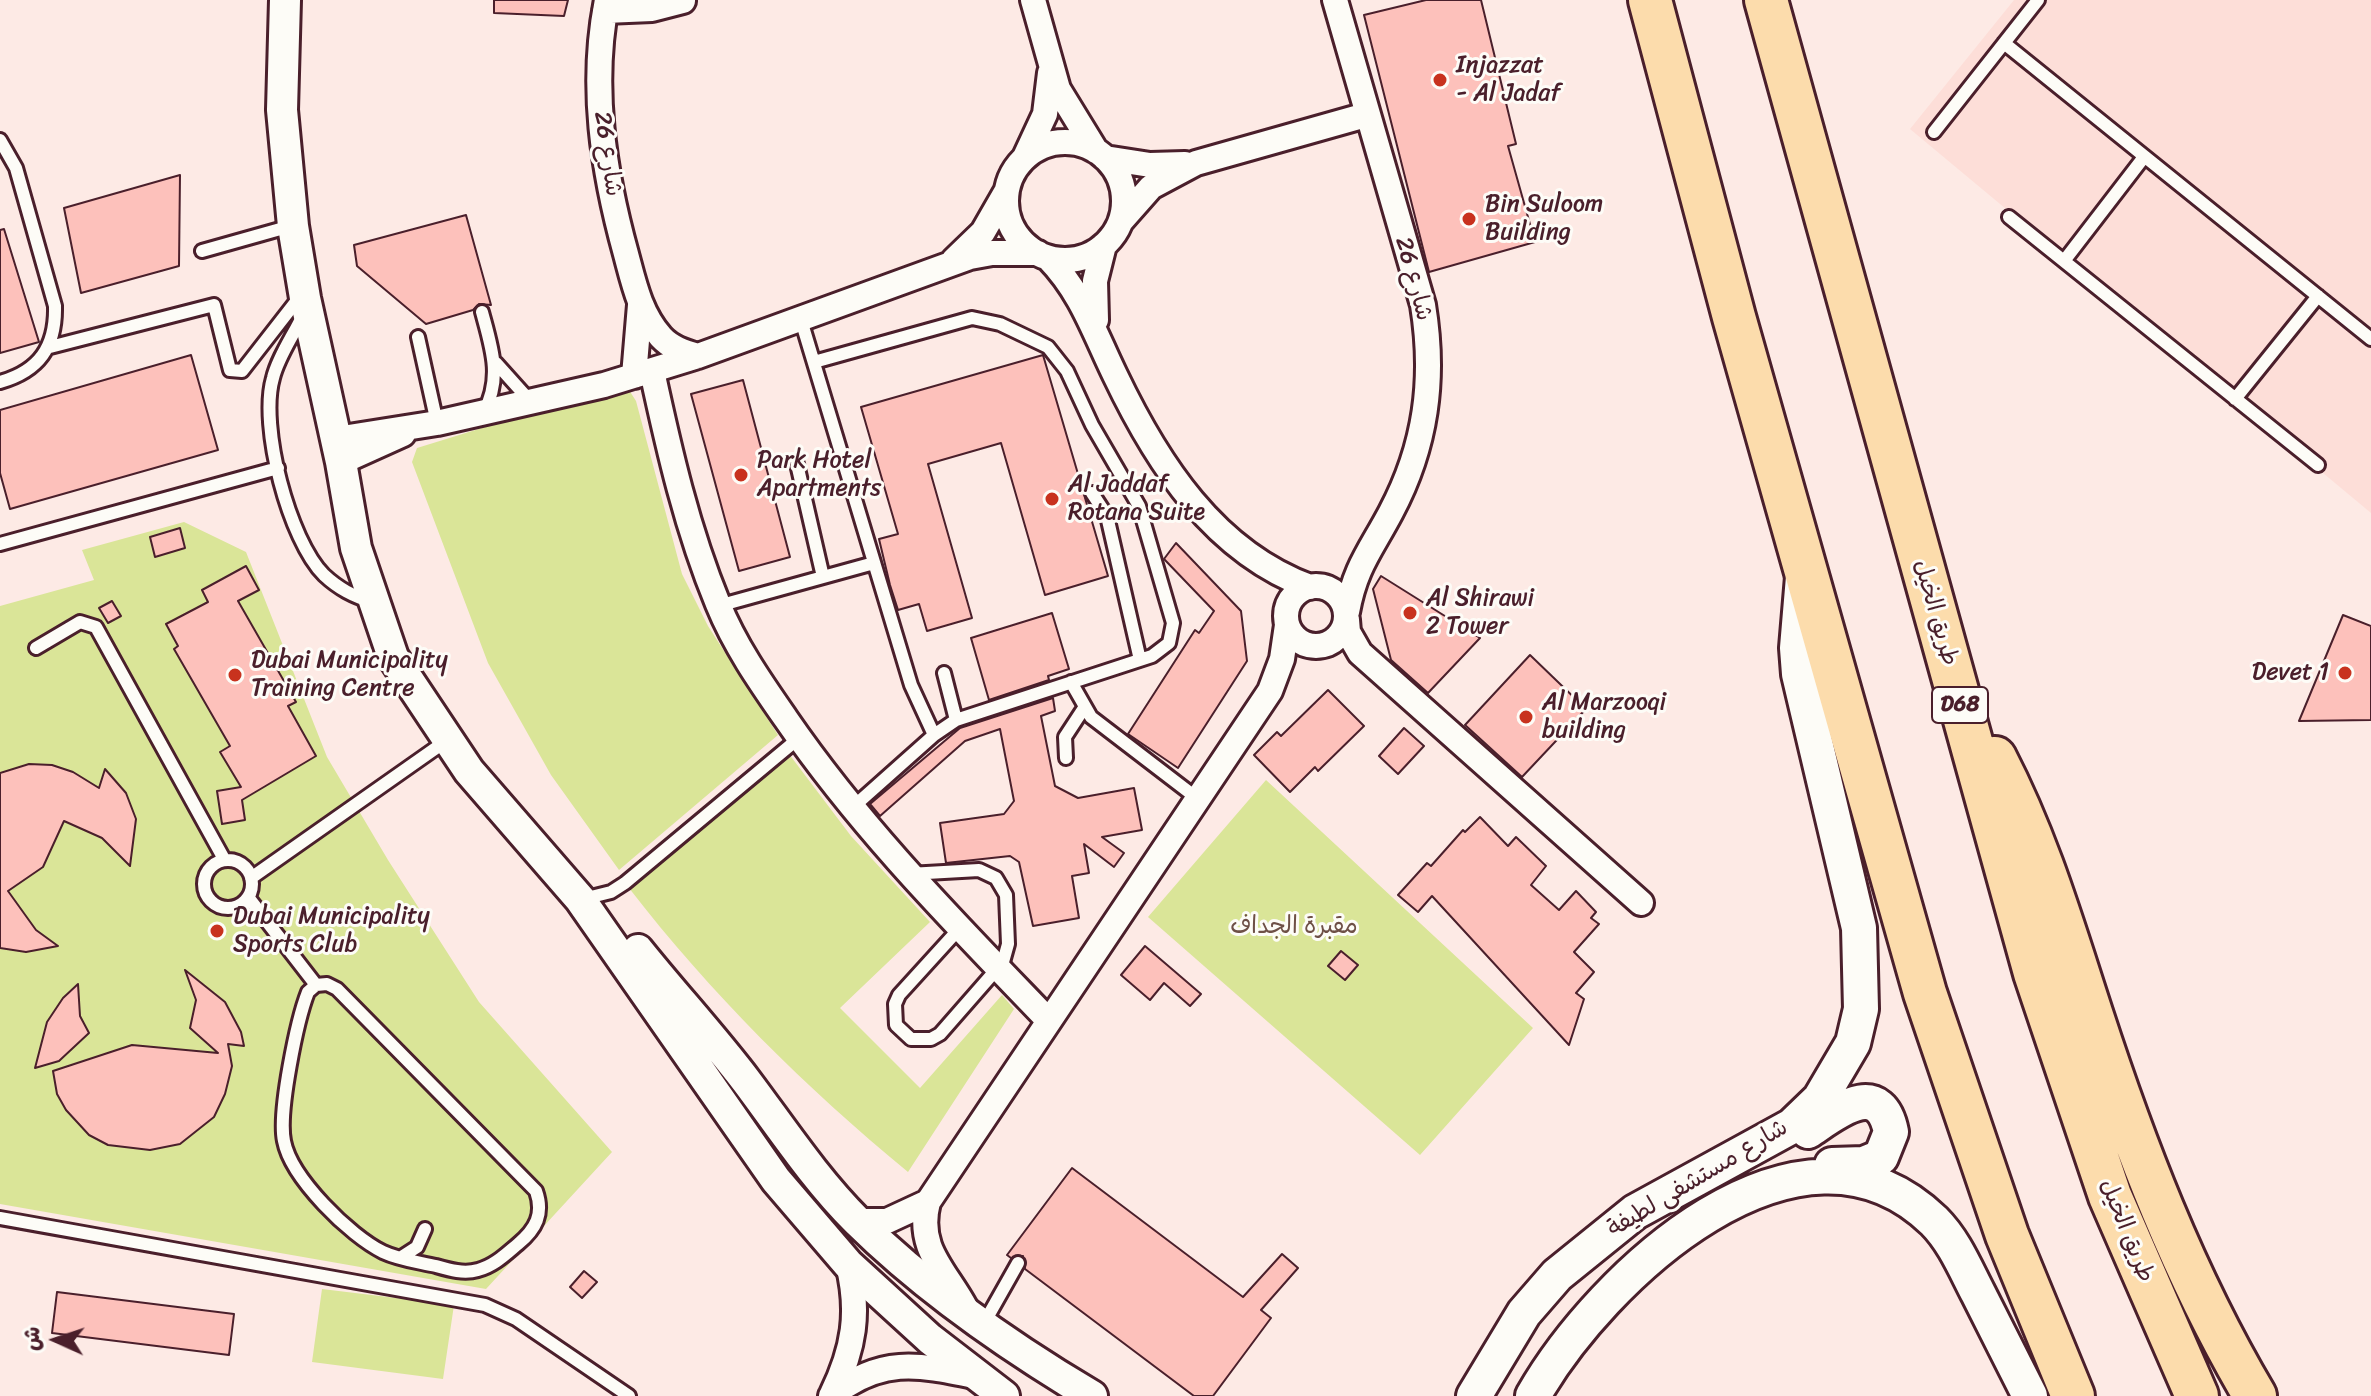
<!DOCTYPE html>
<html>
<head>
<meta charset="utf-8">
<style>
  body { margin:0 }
  #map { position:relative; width:2371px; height:1396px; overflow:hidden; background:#fdeae5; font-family:Sriracha,"Playpen Sans Arabic",sans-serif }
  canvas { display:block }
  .north { position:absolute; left:16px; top:1300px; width:80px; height:80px; -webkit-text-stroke:6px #fdfcf7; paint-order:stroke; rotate:273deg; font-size:22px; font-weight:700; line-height:32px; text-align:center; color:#4a1f2b }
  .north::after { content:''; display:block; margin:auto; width:28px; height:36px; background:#4a1f2b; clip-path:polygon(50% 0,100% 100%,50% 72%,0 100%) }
</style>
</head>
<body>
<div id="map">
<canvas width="2371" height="1396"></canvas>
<div class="north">ش</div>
</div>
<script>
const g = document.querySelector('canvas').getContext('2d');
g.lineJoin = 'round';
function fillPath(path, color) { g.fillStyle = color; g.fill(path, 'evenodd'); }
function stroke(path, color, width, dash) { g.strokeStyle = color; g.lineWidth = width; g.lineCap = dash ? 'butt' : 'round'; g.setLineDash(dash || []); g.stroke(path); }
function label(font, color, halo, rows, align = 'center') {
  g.font = font + ' Sriracha,"Playpen Sans Arabic",sans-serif'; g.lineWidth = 6; g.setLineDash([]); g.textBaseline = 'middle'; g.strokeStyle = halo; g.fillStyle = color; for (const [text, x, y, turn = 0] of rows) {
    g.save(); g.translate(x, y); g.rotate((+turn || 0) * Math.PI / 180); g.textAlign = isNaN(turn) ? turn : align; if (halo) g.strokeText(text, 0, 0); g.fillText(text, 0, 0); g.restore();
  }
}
fillPath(new Path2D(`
  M 2014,0 L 2371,0 L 2371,513 L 1910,129 Z`), '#fdded8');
fillPath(new Path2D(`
  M 615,387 L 629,390 L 636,401 L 682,574 L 708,626 L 778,735 L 619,870 L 551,775 L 488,663 L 412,462 L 417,448 Z
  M 184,522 L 246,552 L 327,757 L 388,860 L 479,1002 L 612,1152 L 486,1289 L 0,1204 L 0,606 L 94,580 L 82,550 Z
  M 789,754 L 851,836 L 930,922 L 840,1008 L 920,1088 L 1002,995 L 1014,1009 L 908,1172 C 806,1088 710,993 629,888 Z
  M 1266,780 L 1533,1028 L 1420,1155 L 1148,917 Z
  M 322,1289 L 454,1305 L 443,1379 L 312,1362 Z`), '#dae598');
const building = new Path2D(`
  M 494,0 L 568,0 L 564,16 L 494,13 Z
  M 1426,0 L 1481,0 L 1516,144 L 1508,146 L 1535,242 L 1429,272 L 1364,15 Z
  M 180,175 L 179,266 L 81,293 L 64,208 Z
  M 466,215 L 491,305 L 479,304 L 473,310 L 426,324 L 357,266 L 354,245 Z
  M 4,229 L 39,342 L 0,353 L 0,230 Z
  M 191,355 L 218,450 L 10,509 L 0,473 L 0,410 Z
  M 1043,355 L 1108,576 L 1045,595 L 1001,443 L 928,464 L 972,618 L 927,631 L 919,604 L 898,610 L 890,585 L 879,539 L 898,534 L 861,407 Z
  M 743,380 L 790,557 L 739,571 L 691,394 Z
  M 180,528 L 185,548 L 155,557 L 150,537 Z
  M 1176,543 L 1241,611 L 1247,661 L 1178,768 L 1128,734 L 1195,630 L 1199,633 L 1214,611 L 1164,559 Z
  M 246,566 L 259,590 L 238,601 L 296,702 L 288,706 L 316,756 L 242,800 L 245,820 L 222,824 L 217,791 L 241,787 L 220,752 L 230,746 L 174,649 L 178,646 L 166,624 L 208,602 L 202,590 Z
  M 1381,576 L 1480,638 L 1428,693 L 1391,660 L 1373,589 Z
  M 112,601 L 121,616 L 108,623 L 99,608 Z
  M 1052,613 L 1069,669 L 1048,676 L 1049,680 L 989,700 L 971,638 Z
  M 2343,615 L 2371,626 L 2371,720 L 2299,721 Z
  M 1530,655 L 1586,709 L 1522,777 L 1465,725 Z
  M 1328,690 L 1364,726 L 1318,771 L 1315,767 L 1290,792 L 1254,755 L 1277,732 L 1281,736 Z
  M 1053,698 L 1055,711 L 1041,716 L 1055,786 L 1078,798 L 1134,788 L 1142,830 L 1102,837 L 1124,853 L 1114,867 L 1084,844 L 1089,873 L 1072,876 L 1079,918 L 1033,926 L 1019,862 L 1010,856 L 946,863 L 940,823 L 1004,814 L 1014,801 L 1000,729 L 965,741 L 880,816 L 870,804 L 960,728 Z
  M 1404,728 L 1424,746 L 1398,774 L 1379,756 Z
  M 29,764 L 52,765 L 73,772 L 99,788 L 105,769 L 126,793 L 136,819 L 130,866 L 102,838 L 64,821 L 43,867 L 8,891 L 36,930 L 58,946 L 26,952 L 0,948 L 0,773 Z
  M 1480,817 L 1508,846 L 1516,837 L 1546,866 L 1531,885 L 1559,910 L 1576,891 L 1596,912 L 1591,918 L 1599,924 L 1574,952 L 1594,972 L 1576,993 L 1584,999 L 1569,1045 L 1432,896 L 1418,912 L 1398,895 L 1427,863 L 1431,866 L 1463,830 L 1465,832 Z
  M 1145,946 L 1201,994 L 1190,1006 L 1164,983 L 1150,1000 L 1121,975 Z
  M 1341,951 L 1358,965 L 1345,980 L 1328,966 Z
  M 185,970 L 225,1002 L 241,1032 L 244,1046 L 228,1044 L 232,1066 L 225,1094 L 214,1117 L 180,1144 L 150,1150 L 108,1145 L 89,1135 L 66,1110 L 57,1094 L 53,1071 L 132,1045 L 218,1053 L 190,1028 L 196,1000 Z
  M 78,984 L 80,1016 L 89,1033 L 59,1061 L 35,1068 L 47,1022 L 63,998 Z
  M 1072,1168 L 1243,1297 L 1282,1254 L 1298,1268 L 1261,1310 L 1271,1318 L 1213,1396 L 1194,1396 L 1025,1269 L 1023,1256 L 1011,1258 L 1007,1255 Z
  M 584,1271 L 597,1282 L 582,1298 L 570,1287 Z
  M 57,1292 L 234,1314 L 229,1355 L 52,1333 Z`);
fillPath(building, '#fdc1bb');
stroke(building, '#4a1f2b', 2);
const service = new Path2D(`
  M 2004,43 L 2371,339
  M 1934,132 L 2038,0
  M 0,140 L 16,168 L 55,306 C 56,347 39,371 0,382
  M 2009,217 L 2318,465
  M 202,251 L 291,226
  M 2064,261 L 2144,157
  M 482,312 C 492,349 502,377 484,412
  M 302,317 C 293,336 278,357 273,378 C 259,426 289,540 324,575 C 339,589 353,596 372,602
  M 801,320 L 911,685 L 934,735
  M 418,337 L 437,423
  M 50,347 L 214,305 L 230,370 L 242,371 L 302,294
  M 814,362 L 972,318 L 1000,324 L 1048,347 L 1067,371 L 1092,425 L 1139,506 L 1173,623 L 1169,643 L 1152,656 L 956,720 L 934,735 L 852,808
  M 496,363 L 531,402
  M 2235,399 L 2318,296
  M 797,464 L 823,577
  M 1092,493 L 1107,516 L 1140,660
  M 0,544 L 278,468
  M 718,606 L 874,563
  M 36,648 L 80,622 L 96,627 L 224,859
  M 944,673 L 956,720
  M 1071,682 L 1091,717 L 1198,799
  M 1066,758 L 1065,737 L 1084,708
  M204 884a24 24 0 1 1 48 0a24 24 0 1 1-48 0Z
  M 909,874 L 979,870 L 996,878 L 1006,895 L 1008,944 L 1003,962 L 940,1034 L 931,1039 L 911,1039 L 896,1025 L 895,1004 L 899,995 L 959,929
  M 251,878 L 446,741
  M 248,897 L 316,985
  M 583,899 L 611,892 L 625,883 L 799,738
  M 327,984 L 337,989 L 536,1191 C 544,1214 536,1229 518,1244 C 506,1254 494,1266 478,1270 C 464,1274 450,1270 436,1266 C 419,1262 400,1260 383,1252 C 350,1236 291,1178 284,1141 C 278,1112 297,1020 308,992 L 316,985 Z
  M 0,1218 L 485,1305 L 516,1319 L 629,1396
  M 400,1258 L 417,1247 L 425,1229
  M 983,1325 L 1018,1263`);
const minor = new Path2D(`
  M 607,0 C 590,85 603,171 626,254 C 634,284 640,313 661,337 C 671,348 684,352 698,356
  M 1033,0 L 1058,89 L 1096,151
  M 1335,0 L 1423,305 C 1435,379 1426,446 1391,512 C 1371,550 1355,567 1347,612
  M 605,11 L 652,9 L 683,1
  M1006 201a59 59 0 1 1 118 0a59 59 0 1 1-118 0Z
  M 1025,157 L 1045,114 L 1050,73
  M 1105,158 L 1150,165 L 1185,164
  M 1121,221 L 1151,187 L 1196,163 L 1366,115
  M 1048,258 C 1082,293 1094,332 1115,375 C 1157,463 1214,552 1310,587
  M 954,260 L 983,232 L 1006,192
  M 1096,320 L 1095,281 L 1104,245
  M 652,371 C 669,450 687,529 718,604 C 735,646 761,683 786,719 C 863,831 956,924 1049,1021
  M 634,376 L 640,305
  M 336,439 L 437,423 L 604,385 L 698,356 L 970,257 L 992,253 L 1038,253
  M 341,462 L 403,434
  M1286 616a30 30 0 1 1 60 0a30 30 0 1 1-60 0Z
  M 1347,620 L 1348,632 L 1360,653 L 1641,903
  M 857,1221 L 887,1221 L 928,1202
  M 965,1307 C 945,1270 916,1248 928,1202 L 1270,691 L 1282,659 L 1287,625
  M 832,1394 C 854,1349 860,1312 848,1264
  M 831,1396 C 881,1357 916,1364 975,1376`);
const tertiary = new Path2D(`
  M 285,0 L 282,110 L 293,226 L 305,298 L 341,462 L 356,548 L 393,657 L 469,771 L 580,899 L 776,1180 L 848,1264 L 930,1339 L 1004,1396
  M 638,950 C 674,995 713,1037 747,1082 C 783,1130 815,1179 857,1221 C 927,1290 1008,1346 1092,1396`);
const secondary = new Path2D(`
  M 1808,1131 C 1834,1114 1880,1075 1891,1132 L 1881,1157 L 1864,1164 L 1832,1165
  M 1474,1396 L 1524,1313 L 1557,1275 L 1635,1212 L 1792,1126 L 1820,1099 L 1853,1043 L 1861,1009 L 1859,928 L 1799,674 L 1797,648 L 1803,577
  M 1533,1396 C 1600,1278 1799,1090 1934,1221 C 1954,1241 1965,1268 1978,1293 C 1995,1327 2013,1362 2030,1396`);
const motorway = new Path2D(`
  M 1650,0 L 1734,317 L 1925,993 L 2007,1235 L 2073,1396
  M 1766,0 L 2035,973 L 2110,1196 L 2197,1396
  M 1995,758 C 2038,841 2062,924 2091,1013 C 2134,1145 2184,1276 2255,1396`);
stroke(service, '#4a1f2b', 18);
stroke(minor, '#4a1f2b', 30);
stroke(tertiary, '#4a1f2b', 36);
stroke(secondary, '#4a1f2b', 40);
stroke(motorway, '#4a1f2b', 48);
stroke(service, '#fdfcf7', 12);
stroke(minor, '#fdfcf7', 24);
stroke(tertiary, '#fdfcf7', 30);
stroke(secondary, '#fdfcf7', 34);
stroke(motorway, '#fcdcac', 42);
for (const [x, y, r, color] of [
  [1440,80,8,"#c8321e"],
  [1469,219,8,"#c8321e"],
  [741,475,8,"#c8321e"],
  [1052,499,8,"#c8321e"],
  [1410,613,8,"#c8321e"],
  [2345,673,8,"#c8321e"],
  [235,675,8,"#c8321e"],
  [1526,717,8,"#c8321e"],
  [217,931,8,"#c8321e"]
]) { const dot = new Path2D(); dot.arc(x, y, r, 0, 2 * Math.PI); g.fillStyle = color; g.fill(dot); stroke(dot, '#fdfcf7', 3); }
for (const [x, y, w] of [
  [1960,705,56]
]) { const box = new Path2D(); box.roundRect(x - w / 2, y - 18, w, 36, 6); g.fillStyle = '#fdfcf7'; g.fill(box); stroke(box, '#4a1f2b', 2); }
label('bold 22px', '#4a1f2b', null, [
  ["D68",1960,705]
]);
label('24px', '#4a1f2b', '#fdfcf7', [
  ["Injazzat",1456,66],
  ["- Al Jadaf",1456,94],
  ["Bin Suloom",1485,205],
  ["Building",1485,233],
  ["Park Hotel",757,461],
  ["Apartments",757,489],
  ["Al Jaddaf",1068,485],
  ["Rotana Suite",1068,513],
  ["Al Shirawi",1426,599],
  ["2 Tower",1426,627],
  ["Dubai Municipality",251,661],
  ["Training Centre",251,689],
  ["Devet 1",2329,673,"right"],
  ["Al Marzooqi",1542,703],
  ["building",1542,731],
  ["Dubai Municipality",233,917],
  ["Sports Club",233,945]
], 'left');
label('24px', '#4a1f2b', '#fdfcf7', [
  ["شارع 26",607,154,82],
  ["شارع 26",1413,279,75],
  ["طريق الخيل",1935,613,74],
  ["شارع مستشفى لطيفة",1698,1179,-31],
  ["طريق الخيل",2126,1231,68]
]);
label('24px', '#6e5046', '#fdfcf7', [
  ["مقبرة الجداف",1294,927]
]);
</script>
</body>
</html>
